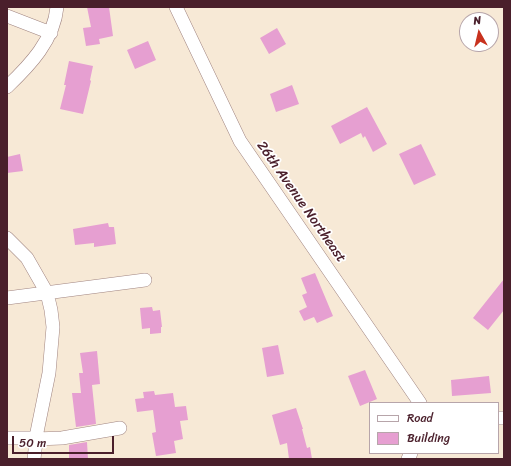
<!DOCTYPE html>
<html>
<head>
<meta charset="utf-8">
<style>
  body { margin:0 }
  #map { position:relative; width:511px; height:466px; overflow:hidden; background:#f7e9d6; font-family:Sriracha,sans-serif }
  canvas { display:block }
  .frame { position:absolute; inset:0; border:8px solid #4a1f2b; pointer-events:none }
  .legend { position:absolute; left:369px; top:402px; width:130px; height:52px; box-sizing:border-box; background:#fff; border:1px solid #b7a5aa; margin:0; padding:5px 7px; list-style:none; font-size:12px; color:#4a1f2b }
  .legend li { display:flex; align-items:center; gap:8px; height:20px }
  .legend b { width:20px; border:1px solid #b7a5aa }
  .north { position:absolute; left:459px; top:12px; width:40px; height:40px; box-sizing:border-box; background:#fff; border:1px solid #b7a5aa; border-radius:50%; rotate:352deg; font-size:11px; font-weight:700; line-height:16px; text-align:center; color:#4a1f2b }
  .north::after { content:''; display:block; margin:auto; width:14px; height:18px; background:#c8321e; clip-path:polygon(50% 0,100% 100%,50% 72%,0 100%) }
  .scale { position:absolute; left:12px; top:436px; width:102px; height:18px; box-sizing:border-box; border:2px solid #4a1f2b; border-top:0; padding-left:5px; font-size:12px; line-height:14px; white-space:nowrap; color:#4a1f2b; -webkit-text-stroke:3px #fff; paint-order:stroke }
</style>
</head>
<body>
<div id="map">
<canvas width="511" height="466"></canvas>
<div class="frame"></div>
<ul class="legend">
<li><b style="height:5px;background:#fff"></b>Road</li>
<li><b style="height:11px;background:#e69fd1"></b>Building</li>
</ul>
<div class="north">N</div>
<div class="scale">50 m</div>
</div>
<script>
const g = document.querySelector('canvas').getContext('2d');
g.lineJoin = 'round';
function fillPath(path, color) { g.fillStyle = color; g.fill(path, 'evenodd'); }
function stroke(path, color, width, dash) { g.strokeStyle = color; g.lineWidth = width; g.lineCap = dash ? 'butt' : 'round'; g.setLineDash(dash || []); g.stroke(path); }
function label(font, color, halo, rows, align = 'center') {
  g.font = font + ' Sriracha,sans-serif'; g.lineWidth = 3.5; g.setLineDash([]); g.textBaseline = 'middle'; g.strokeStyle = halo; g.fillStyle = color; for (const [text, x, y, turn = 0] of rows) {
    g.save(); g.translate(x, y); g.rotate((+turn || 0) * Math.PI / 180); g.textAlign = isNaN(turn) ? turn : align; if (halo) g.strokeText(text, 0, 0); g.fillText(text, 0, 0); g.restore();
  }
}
fillPath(new Path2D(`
  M 87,7 L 109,7 L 113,36 L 99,39 L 100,44 L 86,46 L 83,28 L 91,27 Z
  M 277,28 L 286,44 L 269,54 L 260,38 Z
  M 148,41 L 156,60 L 135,69 L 127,50 Z
  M 69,61 L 93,66 L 90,80 L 91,81 L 83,114 L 60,109 L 66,85 L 64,85 Z
  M 292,85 L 299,104 L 276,112 L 270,94 Z
  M 367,107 L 387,144 L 373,152 L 365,136 L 363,138 L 361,133 L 340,144 L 331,126 Z
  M 421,144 L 436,175 L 414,185 L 399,154 Z
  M 20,154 L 23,171 L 7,173 L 7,157 Z
  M 108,223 L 109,227 L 114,227 L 116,244 L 94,247 L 94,243 L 75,245 L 73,229 Z
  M 315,273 L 333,316 L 317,323 L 314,317 L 304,321 L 299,311 L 307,307 L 302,295 L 307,293 L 301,278 Z
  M 504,279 L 504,310 L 488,330 L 473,318 Z
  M 152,307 L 153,311 L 160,310 L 162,327 L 161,327 L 161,333 L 150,334 L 150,328 L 142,329 L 140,308 Z
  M 278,345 L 284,374 L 267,377 L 262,348 Z
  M 97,351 L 100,384 L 92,385 L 96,424 L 76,427 L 72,393 L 81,393 L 79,373 L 83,373 L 80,353 Z
  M 365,370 L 377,399 L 360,406 L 348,376 Z
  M 489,376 L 491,393 L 452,396 L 451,380 Z
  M 154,391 L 155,395 L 173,393 L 175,407 L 186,406 L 188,420 L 180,421 L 183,439 L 174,441 L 176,453 L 156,456 L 152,433 L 156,432 L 153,410 L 137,412 L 135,399 L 144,398 L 143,392 Z
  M 296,408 L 303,429 L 302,429 L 307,448 L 310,447 L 312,459 L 289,459 L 287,443 L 280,445 L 272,415 Z
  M 87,442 L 88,459 L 69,459 L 69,445 Z`), '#e69fd1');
const minor = new Path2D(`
  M 176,7 L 240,141 L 420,403
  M 7,16 L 51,33
  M 7,87 C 30,65 54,40 57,7
  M 7,238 L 27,258 L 47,293 L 51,310 L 53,327 L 49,373 L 37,432 L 34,459
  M 7,298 L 145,280
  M 498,418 L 504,418
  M 7,438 L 36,438
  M 36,439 L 62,438 L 120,428
  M 408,459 L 411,453`);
stroke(minor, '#a08480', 14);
stroke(minor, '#fff', 13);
label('14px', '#4a1f2b', '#fff', [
  ["26th Avenue Northeast",301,202,55]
]);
</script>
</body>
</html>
